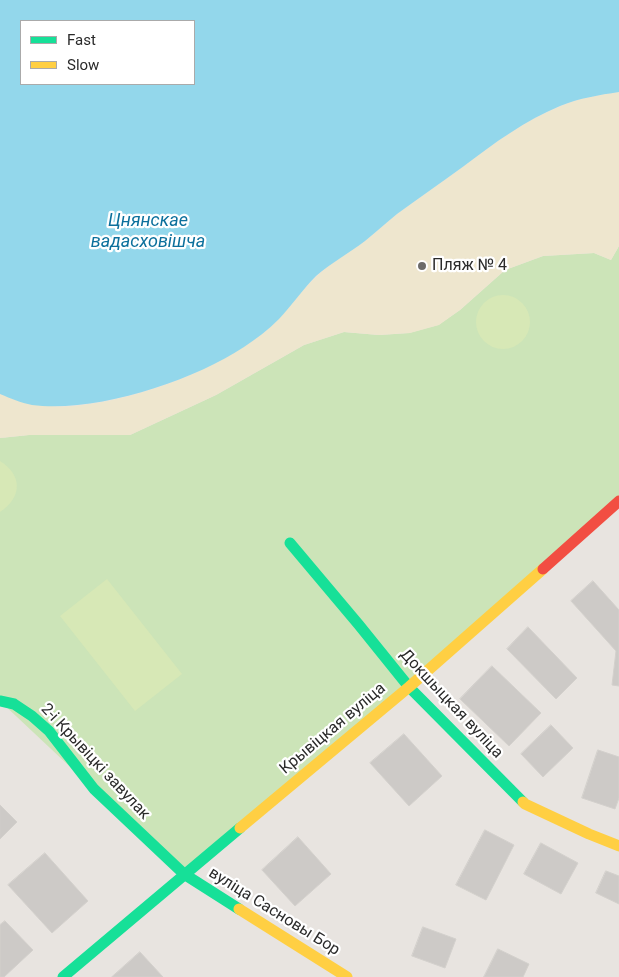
<!DOCTYPE html>
<html>
<head>
<meta charset="utf-8">
<style>
  body { margin:0 }
  #map { position:relative; width:619px; height:977px; overflow:hidden; background:#e8e4e0; font-family:Roboto,sans-serif }
  canvas { display:block }
  .legend { position:absolute; left:20px; top:20px; width:175px; height:65px; box-sizing:border-box; background:#fff; border:1px solid #aaa; margin:0; padding:6px 9px; list-style:none; font-size:15px; color:#2a2a2a }
  .legend li { display:flex; align-items:center; gap:10px; height:25px }
  .legend b { width:25px; border:1px solid #aaa }
</style>
</head>
<body>
<div id="map">
<canvas width="619" height="977"></canvas>
<ul class="legend">
<li><b style="height:6px;background:#16e098"></b>Fast</li>
<li><b style="height:6px;background:#ffcf43"></b>Slow</li>
</ul>
</div>
<script>
const g = document.querySelector('canvas').getContext('2d');
g.lineJoin = 'round';
function fillPath(path, color) { g.fillStyle = color; g.fill(path, 'evenodd'); }
function stroke(path, color, width, dash) { g.strokeStyle = color; g.lineWidth = width; g.lineCap = dash ? 'butt' : 'round'; g.setLineDash(dash || []); g.stroke(path); }
function label(font, color, halo, rows, align = 'center') {
  g.font = font + ' Roboto,sans-serif'; g.lineWidth = 4.5; g.setLineDash([]); g.textBaseline = 'middle'; g.strokeStyle = halo; g.fillStyle = color; for (const [text, x, y, turn = 0] of rows) {
    g.save(); g.translate(x, y); g.rotate((+turn || 0) * Math.PI / 180); g.textAlign = isNaN(turn) ? turn : align; if (halo) g.strokeText(text, 0, 0); g.fillText(text, 0, 0); g.restore();
  }
}
fillPath(new Path2D(`
  M 619,246 L 619,501 L 184,874 L 0,701 L 0,438 L 29,435 L 130,435 L 216,395 L 304,345 L 344,332 L 379,335 L 409,333 L 438,325 L 460,310 L 505,270 L 543,256 L 594,253 L 611,260 Z`), '#cce4b8');
fillPath(new Path2D(`
  M 619,92 L 619,246 L 611,260 L 594,253 L 543,256 L 505,270 L 460,310 L 439,325 L 410,333 L 379,335 L 344,332 L 304,345 L 216,395 L 130,435 L 29,435 L 0,438 L 0,394 C 23,403 49,408 74,406 C 137,400 212,372 262,334 C 283,318 297,294 317,276 C 331,262 349,253 365,241 C 376,232 386,223 397,214 C 419,198 442,182 464,166 C 494,143 526,120 561,106 C 580,98 599,95 619,92 Z`), '#eee6ce');
fillPath(new Path2D(`
  M476 322a27 27 0 1 1 54 0a27 27 0 1 1-54 0Z
  M 0,461 C 23,475 22,498 0,512 Z
  M 107,579 L 182,674 L 135,711 L 60,616 Z`), '#d7e8b6');
fillPath(new Path2D(`
  M 0,0 L 619,0 L 619,92 C 599,95 580,98 560,106 C 526,120 494,143 464,166 C 442,182 419,198 397,214 C 386,223 376,232 365,241 C 349,253 331,263 316,276 C 303,289 292,305 279,319 C 268,330 256,339 244,347 C 191,382 95,413 32,405 C 21,403 10,398 0,394 ZM 21,21 L 194,21 L 194,84 L 21,84 Z`), '#93d7eb');
const building = new Path2D(`
  M 593,581 L 619,610 L 619,686 L 612,685 L 616,651 L 571,601 Z
  M 528,627 L 577,678 L 556,699 L 507,649 Z
  M 492,666 L 541,713 L 509,746 L 460,699 Z
  M 551,725 L 573,748 L 543,777 L 521,754 Z
  M 404,734 L 442,776 L 409,806 L 370,763 Z
  M 598,750 L 619,757 L 619,798 L 615,809 L 582,798 Z
  M 0,805 L 17,822 L 0,839 Z
  M 485,830 L 514,845 L 486,900 L 456,885 Z
  M 298,837 L 331,874 L 295,906 L 262,870 Z
  M 541,843 L 578,863 L 561,894 L 524,874 Z
  M 45,853 L 88,901 L 52,933 L 8,885 Z
  M 606,871 L 619,876 L 619,904 L 596,893 Z
  M 5,921 L 33,950 L 4,977 L 0,977 L 0,925 Z
  M 423,927 L 456,939 L 445,968 L 412,956 Z
  M 498,949 L 529,964 L 523,977 L 484,977 Z
  M 140,952 L 163,977 L 112,977 Z`);
fillPath(building, '#cdcac7');
stroke(building, '#d3d0cc', 1);
stroke(new Path2D(`
  M 290,543 L 359,625 L 409,687 L 523,802
  M 0,701 L 14,704 L 32,716 L 49,731 L 94,789 L 184,874 L 239,909
  M 63,977 L 240,828`), '#16e098', 11);
stroke(new Path2D(`
  M 523,802 L 525,804 L 589,834 L 619,846
  M 240,828 L 409,687 L 543,569
  M 239,909 L 347,977`), '#ffcf43', 11);
stroke(new Path2D(`
  M 543,569 L 619,501`), '#f24e42', 11);
for (const [x, y, r, color] of [
  [422,266,5,"#6c6b6a"]
]) { const dot = new Path2D(); dot.arc(x, y, r, 0, 2 * Math.PI); g.fillStyle = color; g.fill(dot); stroke(dot, '#fff', 2); }
label('16px', '#2a2a2a', '#fff', [
  ["Пляж № 4",432,266]
], 'left');
label('16px', '#2a2a2a', '#fff', [
  ["Докшыцкая вуліца",451,704,47],
  ["Крывіцкая вуліца",333,729,-40],
  ["2-і Крывіцкі завулак",95,762,47],
  ["вуліца Сасновы Бор",274,912,32]
]);
label('italic 18px', '#0c709c', '#fff', [
  ["Цнянскае",148,221],
  ["вадасховішча",148,242]
]);
</script>
</body>
</html>
